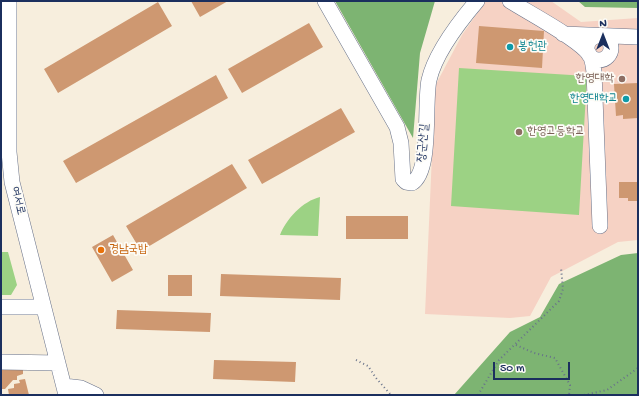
<!DOCTYPE html>
<html>
<head>
<meta charset="utf-8">
<style>
  body { margin:0 }
  #map { position:relative; width:639px; height:396px; overflow:hidden; background:#f7eedd; font-family:"Gochi Hand",sans-serif }
  canvas { display:block }
  .frame { position:absolute; inset:0; border:2px solid #1b2f5e; pointer-events:none }
  .north { position:absolute; left:583px; top:16px; width:40px; height:40px; -webkit-text-stroke:3px #fdfcf7; paint-order:stroke; rotate:0deg; font-size:11px; font-weight:700; line-height:16px; text-align:center; color:#1b2f5e }
  .north::after { content:''; display:block; margin:auto; width:14px; height:18px; background:#1b2f5e; clip-path:polygon(50% 0,100% 100%,50% 72%,0 100%) }
  .scale { position:absolute; left:493px; top:362px; width:77px; height:18px; box-sizing:border-box; border:2px solid #1b2f5e; border-top:0; padding-left:5px; font-size:12px; line-height:14px; white-space:nowrap; color:#1b2f5e; -webkit-text-stroke:3px #fdfcf7; paint-order:stroke }
</style>
</head>
<body>
<div id="map">
<canvas width="639" height="396"></canvas>
<div class="frame"></div>
<div class="north">N</div>
<div class="scale">50 m</div>
</div>
<script>
const g = document.querySelector('canvas').getContext('2d');
g.lineJoin = 'round';
function fillPath(path, color) { g.fillStyle = color; g.fill(path, 'evenodd'); }
function stroke(path, color, width, dash) { g.strokeStyle = color; g.lineWidth = width; g.lineCap = dash ? 'butt' : 'round'; g.setLineDash(dash || []); g.stroke(path); }
function label(font, color, halo, rows, align = 'center') {
  g.font = font + ' "Gochi Hand","Poor Story",sans-serif'; g.lineWidth = 3.5; g.setLineDash([]); g.textBaseline = 'middle'; g.strokeStyle = halo; g.fillStyle = color; for (const [text, x, y, turn = 0] of rows) {
    g.save(); g.translate(x, y); g.rotate((+turn || 0) * Math.PI / 180); g.textAlign = isNaN(turn) ? turn : align; if (halo) g.strokeText(text, 0, 0); g.fillText(text, 0, 0); g.restore();
  }
}
fillPath(new Path2D(`
  M 479,1 L 551,1 L 581,22 L 638,18 L 638,240 L 618,242 L 551,277 L 530,316 L 510,318 L 425,314 L 435,86 L 462,35 L 483,5 Z`), '#f6d2c4');
fillPath(new Path2D(`
  M 459,68 L 587,76 L 579,215 L 451,206 Z
  M 320,197 L 318,236 L 280,235 C 286,219 303,201 320,197 Z
  M 1,252 L 8,252 L 17,285 L 11,295 L 1,295 Z`), '#9cd284');
fillPath(new Path2D(`
  M 335,1 L 435,1 L 420,53 L 413,138 Z
  M 578,1 L 638,1 L 638,8 L 585,7 Z
  M 638,253 L 638,395 L 454,395 L 510,332 L 540,317 L 559,284 L 621,255 Z`), '#7db472');
fillPath(new Path2D(`
  M 191,1 L 228,1 L 200,17 Z
  M 158,2 L 172,26 L 58,93 L 44,69 Z
  M 309,23 L 323,47 L 242,93 L 228,69 Z
  M 479,26 L 544,31 L 542,68 L 476,63 Z
  M 216,75 L 228,98 L 76,183 L 63,161 Z
  M 638,83 L 638,118 L 623,119 L 623,115 L 616,116 L 614,84 Z
  M 341,108 L 355,132 L 262,184 L 248,160 Z
  M 232,164 L 247,188 L 141,251 L 126,226 Z
  M 619,182 L 638,182 L 638,201 L 628,201 L 628,198 L 619,198 Z
  M 346,216 L 408,216 L 408,239 L 346,239 Z
  M 113,235 L 133,270 L 112,282 L 92,247 Z
  M 221,274 L 341,278 L 340,300 L 220,296 Z
  M 168,275 L 192,275 L 192,296 L 168,296 Z
  M 117,310 L 211,313 L 210,332 L 116,329 Z
  M 214,360 L 296,362 L 295,382 L 213,379 Z
  M 1,367 L 23,368 L 23,374 L 17,376 L 17,380 L 13,380 L 5,389 L 1,389 Z
  M 25,379 L 29,395 L 9,395 L 8,389 L 14,388 L 14,384 L 20,383 L 19,380 Z`), '#ce9871');
const minor = new Path2D(`
  M 9,1 L 9,152 L 12,182 L 66,395
  M 325,1 L 397,127 L 401,143 L 403,179 L 406,182 L 412,183 C 432,171 424,104 429,80 C 435,54 460,21 477,1
  M 510,1 C 529,13 577,38 589,54 C 593,59 593,66 594,72 L 600,226
  M 563,34 L 638,37
  M587 48a12 12 0 1 1 24 0a12 12 0 1 1-24 0Z
  M 1,307 L 43,307
  M 1,362 L 58,363
  M 64,386 L 81,388 L 96,395`);
stroke(minor, '#68728a', 16);
stroke(new Path2D(`
  M 516,345 L 534,353 L 555,358 L 570,385 L 569,395
  M 356,360 L 368,366 L 376,378 L 391,395
  M 478,395 L 499,360 L 559,301 L 563,289 L 561,268
  M 584,395 L 607,390 L 638,368`), '#68728a', 2, [1, 3]);
stroke(minor, '#fff', 15);
for (const [x, y, r, color] of [
  [510,47,4,"#0f9aa8"],
  [622,79,4,"#8d6e63"],
  [626,99,4,"#0f9aa8"],
  [519,132,4,"#8d6e63"],
  [101,250,4,"#e8710a"]
]) { const dot = new Path2D(); dot.arc(x, y, r, 0, 2 * Math.PI); g.fillStyle = color; g.fill(dot); stroke(dot, '#fdfcf7', 1.5); }
label('12px', '#0d838f', '#fdfcf7', [
  ["봉헌관",518,47],
  ["한영대학교",618,99,"right"]
], 'left');
label('12px', '#785e54', '#fdfcf7', [
  ["한영대학",614,79],
  ["한영고등학교",527,132,"left"]
], 'right');
label('12px', '#1b2f5e', '#fdfcf7', [
  ["장군산길",424,143,-85],
  ["여서로",17,201,77]
]);
label('12px', '#c56008', '#fdfcf7', [
  ["경남국밥",109,250]
], 'left');
</script>
</body>
</html>
